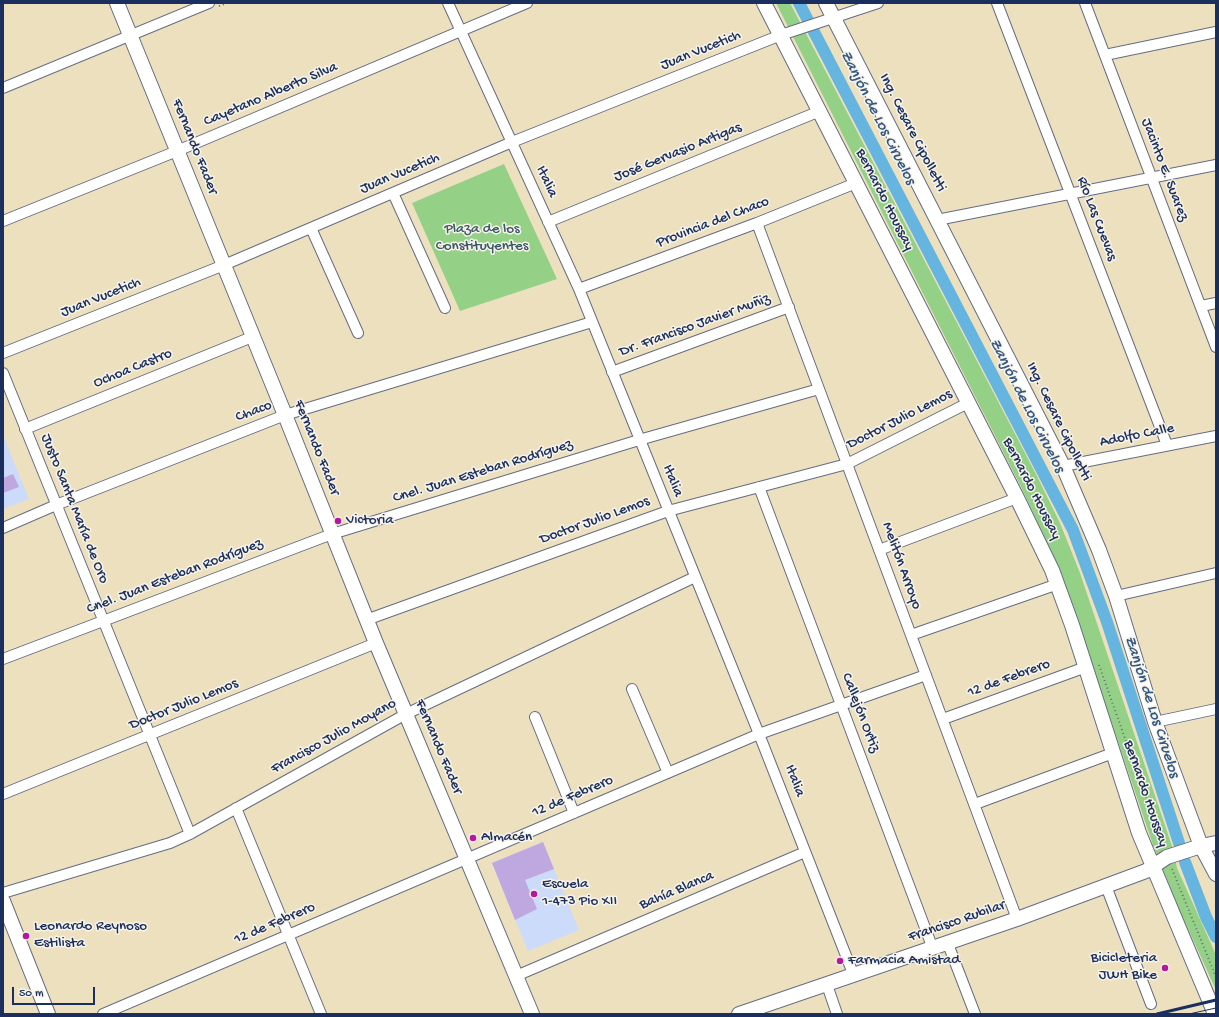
<!DOCTYPE html>
<html>
<head>
<meta charset="utf-8">
<style>
  body { margin:0 }
  #map { position:relative; width:1219px; height:1017px; overflow:hidden; background:#ede0bf; font-family:"Gochi Hand",sans-serif }
  canvas { display:block }
  .frame { position:absolute; inset:0; border:4px solid #1b2f5e; pointer-events:none }
  .scale { position:absolute; left:12px; top:987px; width:83px; height:18px; box-sizing:border-box; border:2px solid #1b2f5e; border-top:0; padding-left:5px; font-size:12px; line-height:14px; white-space:nowrap; color:#1b2f5e; -webkit-text-stroke:3px #f7f3e8; paint-order:stroke }
</style>
</head>
<body>
<div id="map">
<canvas width="1219" height="1017"></canvas>
<div class="frame"></div>
<div class="scale">50 m</div>
</div>
<script>
const g = document.querySelector('canvas').getContext('2d');
g.lineJoin = 'round';
function fillPath(path, color) { g.fillStyle = color; g.fill(path, 'evenodd'); }
function stroke(path, color, width, dash) { g.strokeStyle = color; g.lineWidth = width; g.lineCap = dash ? 'butt' : 'round'; g.setLineDash(dash || []); g.stroke(path); }
function label(font, color, halo, rows, align = 'center') {
  g.font = font + ' "Gochi Hand",sans-serif'; g.lineWidth = 3; g.setLineDash([]); g.textBaseline = 'middle'; g.strokeStyle = halo; g.fillStyle = color; for (const [text, x, y, turn = 0] of rows) {
    g.save(); g.translate(x, y); g.rotate((+turn || 0) * Math.PI / 180); g.textAlign = isNaN(turn) ? turn : align; if (halo) g.strokeText(text, 0, 0); g.fillText(text, 0, 0); g.restore();
  }
}
fillPath(new Path2D(`
  M 3,435 L 29,499 L 3,509 Z
  M 543,842 L 579,930 L 528,951 L 492,863 Z`), '#cddbfa');
fillPath(new Path2D(`
  M 776,3 L 790,3 L 1037,476 L 1060,523 L 1080,573 L 1172,846 L 1177,868 L 1216,955 L 1216,990 L 1179,909 L 1153,845 L 1060,570 L 1023,491 Z
  M 504,164 L 557,279 L 460,311 L 412,203 Z`), '#94d186');
stroke(new Path2D(`
  M 799,3 L 1073,530 L 1107,622 L 1179,843
  M 1185,862 L 1206,917 L 1216,937`), '#66b5e0', 12);
fillPath(new Path2D(`
  M 13,474 L 19,487 L 3,493 L 3,478 Z
  M 543,842 L 554,869 L 525,880 L 537,909 L 515,920 L 492,863 Z`), '#bfa7e0');
const street = new Path2D(`
  M 448,3 L 579,289 L 759,734 L 854,976
  M 997,3 L 1167,445
  M 1085,3 L 1216,347
  M 1105,55 L 1216,32
  M 3,88 L 209,3
  M 393,193 L 445,308
  M 937,220 L 1216,165
  M 3,221 L 177,151 L 527,3
  M 548,222 L 820,111
  M 757,223 L 1017,919
  M 311,228 L 358,333
  M 579,289 L 757,223 L 856,183
  M 1201,306 L 1216,303
  M 3,353 L 224,265 L 512,142 L 781,35 L 878,3
  M 612,372 L 789,307
  M 3,373 L 190,834
  M 25,429 L 252,337
  M 1063,466 L 1216,436
  M 759,487 L 933,949
  M 3,528 L 56,505 L 285,415 L 592,322
  M 879,550 L 1017,498
  M 1116,596 L 1216,573
  M 366,620 L 668,511 L 847,464 L 968,403
  M 911,635 L 1058,584
  M 3,659 L 332,534 L 639,440 L 819,389
  M 632,689 L 668,773
  M 535,717 L 574,813
  M 943,719 L 1086,667
  M 1155,722 L 1216,709
  M 3,794 L 376,643
  M 975,804 L 1113,753
  M 236,808 L 321,1014
  M 1106,886 L 1151,1004
  M 3,893 L 170,843 L 190,834 L 406,714 L 695,577
  M 948,944 L 975,1014
  M 516,976 L 805,852
  M 827,985 L 837,1014
  M 103,1014 L 759,734 L 926,675`);
const secondary = new Path2D(`
  M 117,3 L 285,415 L 376,643 L 532,1014
  M 764,3 L 1017,498 L 1052,570 L 1072,625 L 1139,833 L 1215,1014
  M 826,3 L 1063,466 L 1099,550 L 1116,596 L 1155,722 L 1201,846 L 1216,874
  M 3,901 L 48,1014
  M 739,1014 L 1017,919 L 1146,871 L 1167,857 L 1201,846 L 1216,843`);
stroke(street, '#646d80', 12);
stroke(secondary, '#646d80', 16);
stroke(new Path2D(`
  M 219,6 L 227,3
  M 1099,665 L 1163,846
  M 1172,869 L 1216,977`), '#646d80', 2, [1, 3]);
stroke(street, '#fff', 10);
stroke(secondary, '#fff', 14);
stroke(new Path2D(`
  M 1189,1014 L 1216,1008`), '#1b2f5e', 1);
stroke(new Path2D(`
  M 1157,1014 L 1216,1000`), '#1b2f5e', 3);
for (const [x, y, r, color] of [
  [338,521,4,"#b5179e"],
  [473,838,4,"#b5179e"],
  [534,894,4,"#b5179e"],
  [26,936,4,"#b5179e"],
  [840,961,4,"#b5179e"],
  [1165,968,4,"#b5179e"]
]) { const dot = new Path2D(); dot.arc(x, y, r, 0, 2 * Math.PI); g.fillStyle = color; g.fill(dot); stroke(dot, '#f7f3e8', 1.5); }
label('15px', '#1b2f5e', '#f7f3e8', [
  ["Juan Vucetich",701,51,-22],
  ["Cayetano Alberto Silva",271,95,-23],
  ["Ing. Cesare Cipolletti",912,133,63],
  ["Fernando Fader",194,147,68],
  ["José Gervasio Artigas",678,153,-22],
  ["Jacinto E. Suarez",1164,170,69],
  ["Juan Vucetich",400,174,-23],
  ["Italia",546,182,65],
  ["Bernardo Houssay",884,200,63],
  ["Río Las Cuevas",1096,219,69],
  ["Provincia del Chaco",713,223,-21],
  ["Juan Vucetich",101,298,-22],
  ["Dr. Francisco Javier Muñiz",695,326,-20],
  ["Ochoa Castro",133,369,-22],
  ["Chaco",254,412,-21],
  ["Doctor Julio Lemos",900,420,-27],
  ["Ing. Cesare Cipolletti",1058,422,64],
  ["Adolfo Calle",1137,436,-11],
  ["Fernando Fader",316,448,68],
  ["Cnel. Juan Esteban Rodríguez",483,472,-17],
  ["Italia",672,481,68],
  ["Bernardo Houssay",1031,489,63],
  ["Justo Santa María de Oro",74,509,68],
  ["Doctor Julio Lemos",595,521,-20],
  ["Melitón Arroyo",901,566,70],
  ["Cnel. Juan Esteban Rodríguez",175,577,-21],
  ["12 de Febrero",1009,679,-20],
  ["Doctor Julio Lemos",184,705,-22],
  ["Callejón Ortiz",860,713,69],
  ["Francisco Julio Moyano",334,737,-29],
  ["Fernando Fader",438,747,67],
  ["Italia",794,781,69],
  ["Bernardo Houssay",1145,794,71],
  ["12 de Febrero",573,797,-23],
  ["Bahía Blanca",677,891,-23],
  ["Francisco Rubilar",957,922,-19],
  ["12 de Febrero",275,924,-23]
]);
label('15px', '#395868', '#f7f3e8', [
  ["Plaza de los",482,230],
  ["Constituyentes",482,247]
]);
label('15px', '#1b2f5e', '#f7f3e8', [
  ["Victoria",346,521],
  ["Almacén",481,838],
  ["Escuela",542,885],
  ["1-473 Pio XII",542,902],
  ["Leonardo Reynoso",34,927],
  ["Estilista",34,944],
  ["Bicicleteria",1157,959,"right"],
  ["JWH Bike",1157,976,"right"],
  ["Farmacia Amistad",848,961]
], 'left');
label('italic 16px', '#325785', '#f7f3e8', [
  ["Zanjón de Los Ciruelos",877,118,63],
  ["Zanjón de Los Ciruelos",1026,406,63],
  ["Zanjón de Los Ciruelos",1151,707,72]
]);
</script>
</body>
</html>
